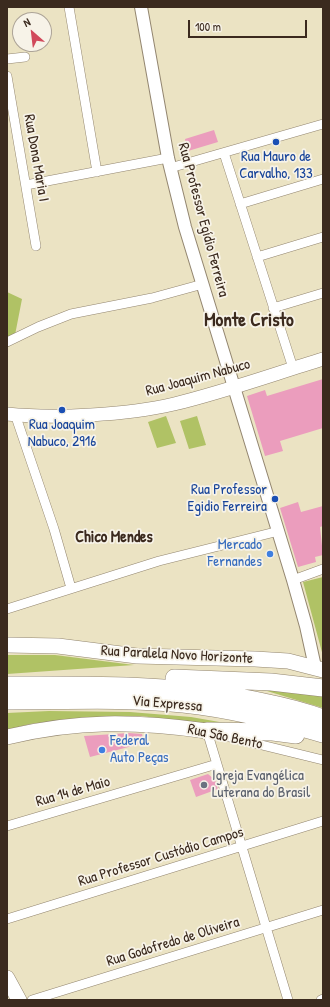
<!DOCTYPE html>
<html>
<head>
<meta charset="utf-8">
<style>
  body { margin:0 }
  #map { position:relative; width:330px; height:1007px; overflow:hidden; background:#ebe3c3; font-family:"Patrick Hand",sans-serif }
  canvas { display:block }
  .frame { position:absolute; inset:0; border:8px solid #3b2a1e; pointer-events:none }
  .north { position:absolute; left:12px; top:12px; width:40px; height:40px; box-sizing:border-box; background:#f7f3e8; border:1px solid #aca397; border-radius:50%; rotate:332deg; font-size:11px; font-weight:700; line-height:16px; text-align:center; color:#3b2a1e }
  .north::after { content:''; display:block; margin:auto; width:14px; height:18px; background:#d1495b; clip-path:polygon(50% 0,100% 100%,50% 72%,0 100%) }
  .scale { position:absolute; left:188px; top:20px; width:119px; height:18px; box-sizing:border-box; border:2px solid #3b2a1e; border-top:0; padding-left:5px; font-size:12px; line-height:14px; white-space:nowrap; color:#3b2a1e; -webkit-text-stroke:3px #f7f3e8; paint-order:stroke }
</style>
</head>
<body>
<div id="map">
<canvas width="330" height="1007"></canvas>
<div class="frame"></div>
<div class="north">N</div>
<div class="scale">100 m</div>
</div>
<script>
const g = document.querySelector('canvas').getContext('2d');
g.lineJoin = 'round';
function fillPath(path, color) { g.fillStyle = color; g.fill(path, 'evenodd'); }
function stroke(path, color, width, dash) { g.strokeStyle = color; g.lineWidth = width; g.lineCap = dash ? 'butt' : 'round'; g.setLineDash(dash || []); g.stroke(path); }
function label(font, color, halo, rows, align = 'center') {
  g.font = font + ' "Patrick Hand",sans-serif'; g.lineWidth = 3.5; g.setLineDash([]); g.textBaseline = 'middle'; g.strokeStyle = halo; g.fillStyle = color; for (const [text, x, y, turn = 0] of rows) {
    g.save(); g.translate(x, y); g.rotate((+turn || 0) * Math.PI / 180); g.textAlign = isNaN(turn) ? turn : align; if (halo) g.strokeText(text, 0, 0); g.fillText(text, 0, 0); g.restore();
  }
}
fillPath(new Path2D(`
  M 7,292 L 22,299 L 15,335 L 7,339 Z
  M 166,416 L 176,443 L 157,448 L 148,422 Z
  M 197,416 L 206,445 L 189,449 L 180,421 Z
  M 323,577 L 323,656 L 303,582 Z
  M 7,655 L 55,655 L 134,665 L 7,674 Z
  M 245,687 L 323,691 L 323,708 L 267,691 Z
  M 49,711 L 130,712 L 191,717 L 248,727 L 198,724 L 142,716 L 97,717 L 30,724 L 7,730 L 7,713 Z`), '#b0c265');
fillPath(new Path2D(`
  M 214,130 L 218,142 L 188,151 L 185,139 Z
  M 323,379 L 323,428 L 280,441 L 283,451 L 265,456 L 247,396 L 265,390 L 267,396 Z
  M 298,502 L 301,512 L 323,506 L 323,526 L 320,527 L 323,555 L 315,557 L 316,562 L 298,567 L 280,508 Z
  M 129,733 L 142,734 L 144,743 L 90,757 L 84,736 Z
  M 208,774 L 215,780 L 218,789 L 196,797 L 190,780 Z`), '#eb9dbd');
const minor = new Path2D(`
  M 69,7 L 97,172
  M 7,59 L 25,57
  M 7,76 L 36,246
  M 224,153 L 293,368
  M 170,168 L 323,124
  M 26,185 L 168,158
  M 240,204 L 323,179
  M 257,257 L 323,237
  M 273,308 L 323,293
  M 7,342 L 38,327 L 71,314 L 152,298 L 203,284
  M 15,414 L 54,529 L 71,588
  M 293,580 L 323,569
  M 7,609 L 159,561 L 279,531
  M 207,731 L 288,1000
  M 229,737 L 323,760
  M 7,826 L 217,764
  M 7,919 L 323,821
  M 32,1000 L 323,910
  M 321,1000 L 323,999`);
const tertiary = new Path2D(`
  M 141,7 L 168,158 L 185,227 L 293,580 L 306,626 L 315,667`);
const secondary = new Path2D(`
  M 7,414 C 55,419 127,415 174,404 C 224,392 274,374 323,359`);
const primary = new Path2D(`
  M 7,645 L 58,646 L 137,656 L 255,659 L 288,661 L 323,670
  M 7,737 C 78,720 135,721 207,731
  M 7,978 L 19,1000`);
const motorway = new Path2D(`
  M 174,678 L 271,682 L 323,688
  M 7,685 C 93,685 179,683 264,702 C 284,706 304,711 323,718
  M 7,701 C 66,701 125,698 183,704 C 231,709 277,721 323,734
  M 207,731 L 273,732 L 296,735`);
stroke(minor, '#938670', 10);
stroke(tertiary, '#938670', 14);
stroke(secondary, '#938670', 14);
stroke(primary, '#938670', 16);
stroke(motorway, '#938670', 18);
stroke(minor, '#fff', 9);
stroke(tertiary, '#fff', 12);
stroke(secondary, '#fff', 13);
stroke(primary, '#fff', 15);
stroke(motorway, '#fff', 17);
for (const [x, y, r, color] of [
  [276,142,4,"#1a4fb4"],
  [62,410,4,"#1a4fb4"],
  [275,499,4,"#1a4fb4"],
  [270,554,4,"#3f7fe0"],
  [102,750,4,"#3f7fe0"],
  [204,785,4,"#6b7280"]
]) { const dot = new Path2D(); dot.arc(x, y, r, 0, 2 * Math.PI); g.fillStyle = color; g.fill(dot); stroke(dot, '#f7f3e8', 1.5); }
label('15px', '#164399', '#f7f3e8', [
  ["Rua Mauro de",276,157],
  ["Carvalho, 133",276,174],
  ["Rua Joaquim",62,425],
  ["Nabuco, 2916",62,442],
  ["Rua Professor",267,490,"right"],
  ["Egidio Ferreira",267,507,"right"]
]);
label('15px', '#3b2a1e', '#f7f3e8', [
  ["Rua Dona Maria I",36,158,80],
  ["Rua Professor Egídio Ferreira",203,220,75],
  ["Rua Joaquim Nabuco",198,378,-15],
  ["Rua Paralela Novo Horizonte",177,655,3],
  ["Via Expressa",167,704,5],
  ["Rua São Bento",225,737,12],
  ["Rua 14 de Maio",73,792,-16],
  ["Rua Professor Custódio Campos",161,857,-17],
  ["Rua Godofredo de Oliveira",173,942,-17]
]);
label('15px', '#366cbe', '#f7f3e8', [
  ["Mercado",262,545],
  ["Fernandes",262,562],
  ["Federal",110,741,"left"],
  ["Auto Peças",110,758,"left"]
], 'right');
label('15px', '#5b616d', '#f7f3e8', [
  ["Igreja Evangélica",212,776],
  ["Luterana do Brasil",212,793]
], 'left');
label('bold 16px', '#3b2a1e', '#f7f3e8', [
  ["Chico Mendes",114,538]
]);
label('bold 19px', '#3b2a1e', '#f7f3e8', [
  ["Monte Cristo",249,321]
]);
</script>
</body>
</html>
